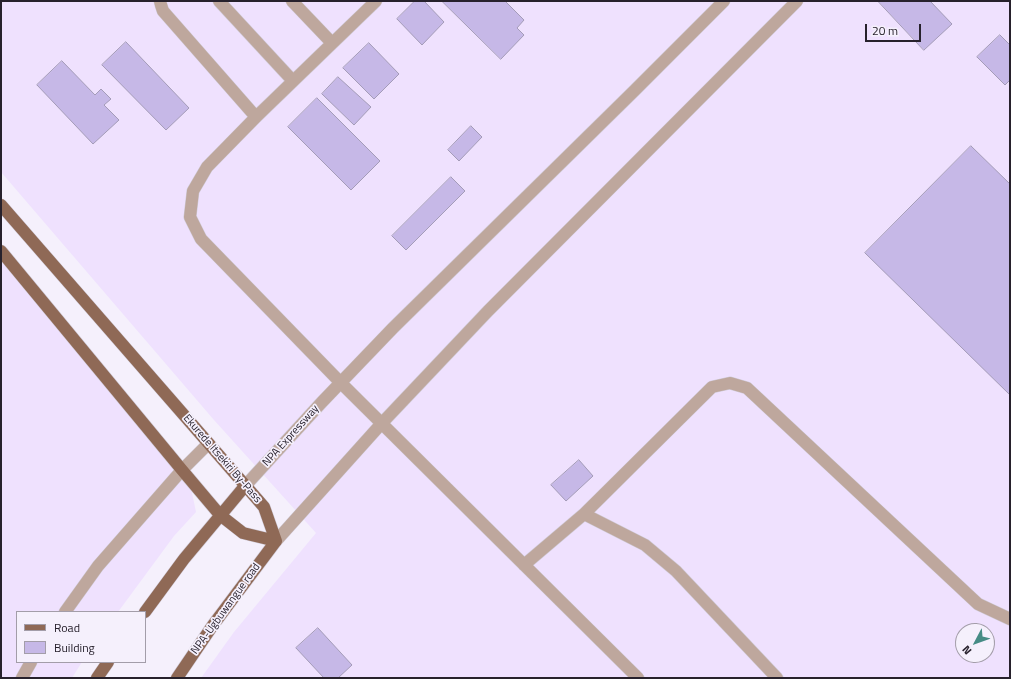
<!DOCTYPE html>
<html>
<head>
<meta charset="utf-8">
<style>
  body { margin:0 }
  #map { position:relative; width:1011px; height:679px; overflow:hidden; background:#f5f0fc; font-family:"Titillium Web",sans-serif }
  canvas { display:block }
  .frame { position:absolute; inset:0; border:2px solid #27212c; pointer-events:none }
  .legend { position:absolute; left:16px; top:611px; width:130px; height:52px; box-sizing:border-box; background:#f5f0fc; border:1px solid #a39da9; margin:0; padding:5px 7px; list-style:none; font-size:12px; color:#27212c }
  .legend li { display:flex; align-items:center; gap:8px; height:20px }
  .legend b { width:20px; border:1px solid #a39da9 }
  .north { position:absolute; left:955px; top:623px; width:40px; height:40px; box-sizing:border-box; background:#f5f0fc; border:1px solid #a39da9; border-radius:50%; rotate:229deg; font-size:11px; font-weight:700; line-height:16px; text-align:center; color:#27212c }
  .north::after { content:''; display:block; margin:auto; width:14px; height:18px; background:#468c85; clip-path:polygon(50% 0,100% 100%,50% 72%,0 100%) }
  .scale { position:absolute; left:865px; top:24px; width:56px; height:18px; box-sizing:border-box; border:2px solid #27212c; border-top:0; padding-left:5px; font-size:12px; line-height:14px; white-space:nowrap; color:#27212c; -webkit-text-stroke:3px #f5f0fc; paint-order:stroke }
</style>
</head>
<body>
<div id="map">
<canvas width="1011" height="679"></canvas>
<div class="frame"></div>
<ul class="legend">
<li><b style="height:5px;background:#8f6956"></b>Road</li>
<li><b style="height:11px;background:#c6b8e7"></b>Building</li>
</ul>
<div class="north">N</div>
<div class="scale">20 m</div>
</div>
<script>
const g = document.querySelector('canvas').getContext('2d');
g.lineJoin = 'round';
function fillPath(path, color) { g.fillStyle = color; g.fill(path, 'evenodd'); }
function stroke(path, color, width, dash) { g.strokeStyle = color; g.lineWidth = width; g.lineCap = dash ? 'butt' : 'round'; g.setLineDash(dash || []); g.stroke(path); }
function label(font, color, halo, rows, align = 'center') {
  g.font = font + ' "Titillium Web",sans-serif'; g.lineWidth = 3.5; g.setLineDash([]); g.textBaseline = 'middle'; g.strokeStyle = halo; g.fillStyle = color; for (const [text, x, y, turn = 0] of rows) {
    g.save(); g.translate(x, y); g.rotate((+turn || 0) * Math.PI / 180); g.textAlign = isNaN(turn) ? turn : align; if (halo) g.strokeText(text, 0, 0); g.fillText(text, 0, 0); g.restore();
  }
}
fillPath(new Path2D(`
  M 1,1 L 1010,1 L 1010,678 L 201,678 L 234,632 L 316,533 L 214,420 L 1,172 ZM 963,631 L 987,631 L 987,655 L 963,655 Z
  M 1,259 L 191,488 L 196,512 L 174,536 L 118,612 L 17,612 L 17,662 L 82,662 L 72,678 L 1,678 Z`), '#efe1fe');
const building = new Path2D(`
  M 415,1 L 424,1 L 444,22 L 422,45 L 397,19 Z
  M 442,1 L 505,1 L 524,20 L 517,28 L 524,35 L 501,59 Z
  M 878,1 L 930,1 L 952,24 L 924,50 Z
  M 1000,35 L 1010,45 L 1010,80 L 1005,85 L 977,57 Z
  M 126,42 L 189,108 L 166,130 L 102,65 Z
  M 369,43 L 399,74 L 374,99 L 343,68 Z
  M 62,61 L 95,95 L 101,89 L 111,99 L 104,105 L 119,120 L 93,144 L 37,85 Z
  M 338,77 L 371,107 L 354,125 L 322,94 Z
  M 317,98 L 380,161 L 351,190 L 288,127 Z
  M 471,126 L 482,137 L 459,161 L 448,150 Z
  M 971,146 L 1010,184 L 1010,395 L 865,253 Z
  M 451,177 L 465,191 L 406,250 L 392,236 Z
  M 579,460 L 593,476 L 566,501 L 551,485 Z
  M 318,628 L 352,665 L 338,678 L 324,678 L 296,648 Z`);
fillPath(building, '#c6b8e7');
stroke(building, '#a49cb8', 1);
const minor = new Path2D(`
  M 160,1 L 161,5 L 163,11 L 256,117
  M 219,1 L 293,81
  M 292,1 L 332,43
  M 376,1 L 256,117 L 207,167 L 193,191 L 190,217 L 201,239 L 341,383 L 638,678
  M 245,486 L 322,402 L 393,328 L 635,90 L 724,1
  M 584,514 L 645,545 L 676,571 L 777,678
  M 276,541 L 382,423 L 488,311 L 797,1
  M 524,565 L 584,514 L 712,387 L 730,383 L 747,388 L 978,604 L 1010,619
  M 65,612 L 98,566 L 182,470 L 208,444
  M 22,678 L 31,662`);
const major = new Path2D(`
  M 1,205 L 264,507 L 276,541
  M 1,251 L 182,470 L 220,515 L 243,533 L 276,541
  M 145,612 L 184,559 L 245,486
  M 97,678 L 108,662
  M 177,678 L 213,625 L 276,541`);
stroke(minor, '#d0cbd7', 13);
stroke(major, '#d0cbd7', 13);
stroke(minor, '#bea79d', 12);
stroke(major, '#8f6956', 12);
label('11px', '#27212c', '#f5f0fc', [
  ["NPA Expressway",291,436,-48],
  ["Ekurede Itsekiri By-Pass",222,459,49],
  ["NPA-Ugbuwangue road",226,609,-54]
]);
</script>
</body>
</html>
